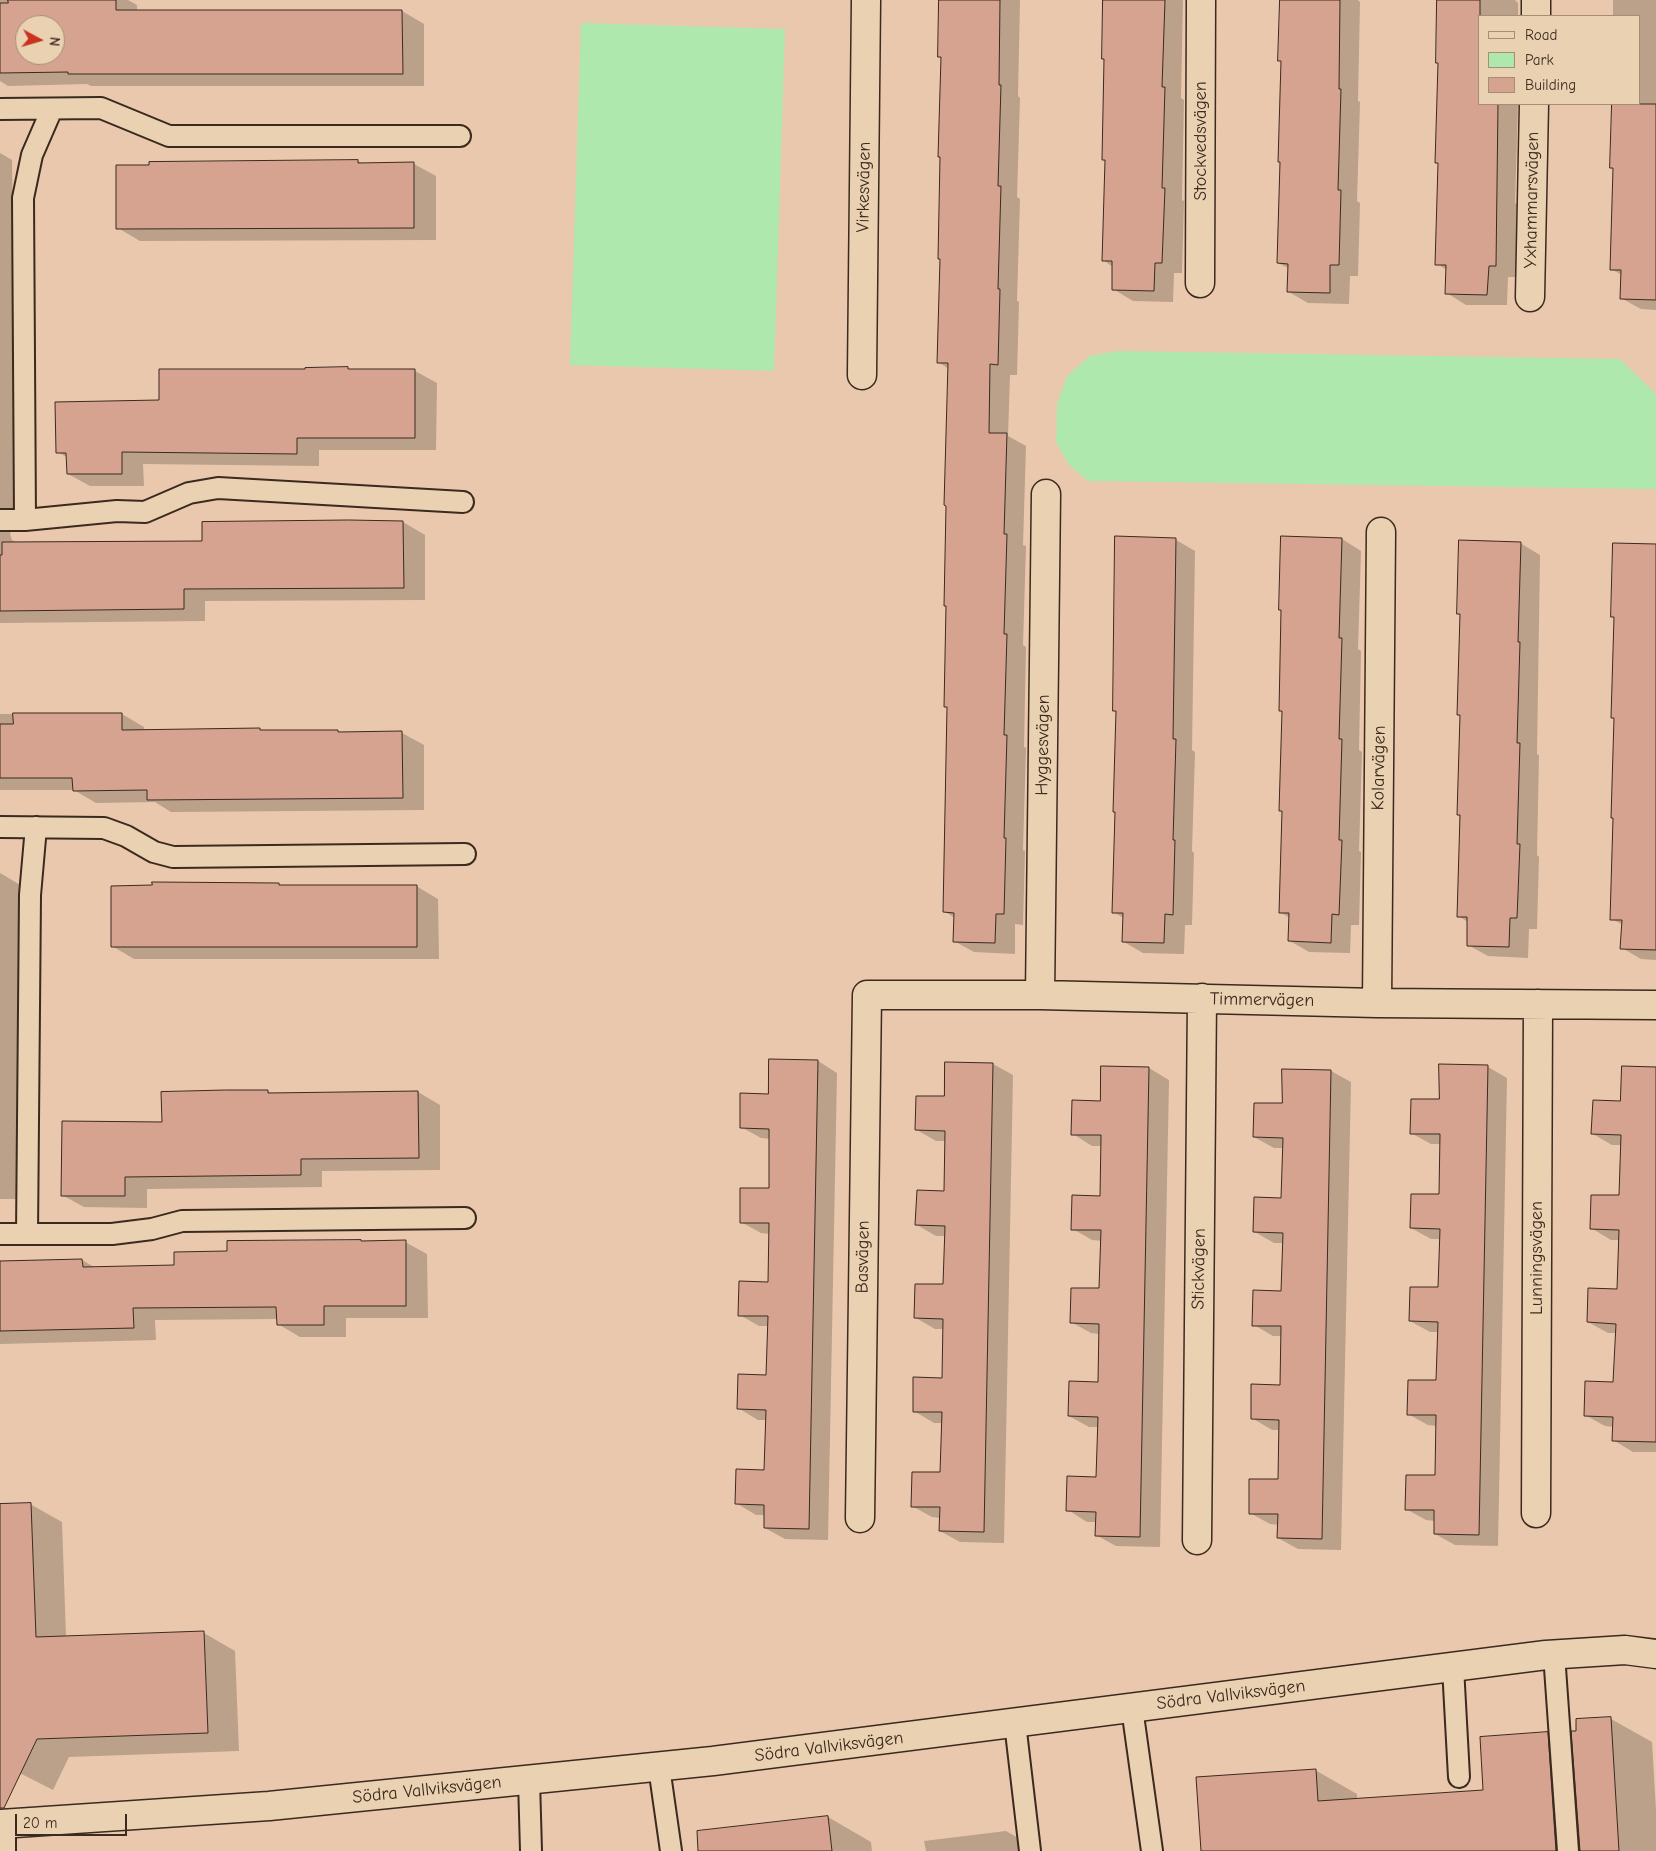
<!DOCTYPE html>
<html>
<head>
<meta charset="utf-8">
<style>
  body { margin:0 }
  #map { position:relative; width:1656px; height:1851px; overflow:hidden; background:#eac8ad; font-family:"Comic Neue",sans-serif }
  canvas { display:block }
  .legend { position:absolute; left:1478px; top:15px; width:162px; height:90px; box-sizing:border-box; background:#ead1b2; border:1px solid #a48e77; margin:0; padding:6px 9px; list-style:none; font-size:15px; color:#3b2a1e }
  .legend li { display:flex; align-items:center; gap:10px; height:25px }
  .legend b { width:25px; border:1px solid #a48e77 }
  .north { position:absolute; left:15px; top:15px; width:50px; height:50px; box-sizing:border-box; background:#ead1b2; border:1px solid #a48e77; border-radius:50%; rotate:96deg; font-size:14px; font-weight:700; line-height:20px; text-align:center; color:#3b2a1e }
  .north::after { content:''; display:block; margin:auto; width:18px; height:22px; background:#c8321e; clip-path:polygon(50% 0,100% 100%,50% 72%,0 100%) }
  .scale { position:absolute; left:15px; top:1814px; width:112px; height:22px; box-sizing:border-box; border:2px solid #3b2a1e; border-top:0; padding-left:6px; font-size:15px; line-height:18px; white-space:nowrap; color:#3b2a1e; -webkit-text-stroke:4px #ead1b2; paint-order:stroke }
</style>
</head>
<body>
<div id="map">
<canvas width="1656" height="1851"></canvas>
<ul class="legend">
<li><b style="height:6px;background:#ead1b2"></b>Road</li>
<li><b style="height:14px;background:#aee8ad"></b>Park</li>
<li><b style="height:14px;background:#d6a390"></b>Building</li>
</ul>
<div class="north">N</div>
<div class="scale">20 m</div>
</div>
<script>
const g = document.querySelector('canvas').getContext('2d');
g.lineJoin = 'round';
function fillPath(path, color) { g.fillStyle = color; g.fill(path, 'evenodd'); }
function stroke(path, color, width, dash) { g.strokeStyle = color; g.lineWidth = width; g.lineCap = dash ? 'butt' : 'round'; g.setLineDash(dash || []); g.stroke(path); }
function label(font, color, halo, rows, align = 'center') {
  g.font = font + ' "Comic Neue",sans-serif'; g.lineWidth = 4; g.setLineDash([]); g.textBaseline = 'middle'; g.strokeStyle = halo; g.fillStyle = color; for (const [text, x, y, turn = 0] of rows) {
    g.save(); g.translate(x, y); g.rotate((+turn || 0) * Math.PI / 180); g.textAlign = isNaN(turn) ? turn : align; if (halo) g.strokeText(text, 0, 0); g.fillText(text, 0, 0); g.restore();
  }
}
fillPath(new Path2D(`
  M 581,23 L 785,29 L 774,371 L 570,365 Z
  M 1119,351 L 1620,359 L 1656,394 L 1656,489 L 1088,481 L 1069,465 L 1056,442 L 1057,404 L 1067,376 L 1090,356 Z`), '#aee8ad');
fillPath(new Path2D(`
  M 0,0 L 128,0 L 137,5 L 137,11 L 402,11 L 424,24 L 424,86 L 91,86 L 87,84 L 8,86 L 0,81 ZM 25,25 L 55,25 L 55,55 L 25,55 Z
  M 941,0 L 1020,0 L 1018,96 L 1020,98 L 1017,197 L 1020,199 L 1017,301 L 1019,302 L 1017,375 L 1010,375 L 1008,436 L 1026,446 L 1023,545 L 1026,546 L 1023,645 L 1026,647 L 1024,747 L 1026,748 L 1023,850 L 1025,851 L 1023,925 L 1015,924 L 1015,954 L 974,952 L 954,941 L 955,918 L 944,911 L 947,809 L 945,808 L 948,708 L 945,706 L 949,369 L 938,362 L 941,260 L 941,158 L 939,157 L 942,58 L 939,56 Z
  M 1104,0 L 1183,0 L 1181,98 L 1184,100 L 1182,200 L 1184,201 L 1182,273 L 1174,273 L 1173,302 L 1133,301 L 1113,289 L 1113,267 L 1103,260 L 1106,161 L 1103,159 L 1106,60 Z
  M 1281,0 L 1358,0 L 1360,2 L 1358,101 L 1360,102 L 1357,201 L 1360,203 L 1358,276 L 1350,276 L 1349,304 L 1308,303 L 1289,292 L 1290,269 L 1278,263 L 1282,62 L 1279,60 Z
  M 1438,0 L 1515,0 L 1518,3 L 1518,16 L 1480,16 L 1480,104 L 1518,104 L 1515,203 L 1518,205 L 1516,277 L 1508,277 L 1507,305 L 1466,305 L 1447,293 L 1447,270 L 1437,264 L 1440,164 L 1437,163 L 1439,64 Z
  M 1613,0 L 1656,0 L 1656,310 L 1641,309 L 1621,298 L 1622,275 L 1611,269 L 1614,169 L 1611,168 L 1613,104 L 1640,104 L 1640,16 L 1613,16 Z
  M 0,153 L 12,160 L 16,500 L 21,503 L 10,534 L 12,540 L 17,543 L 204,543 L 204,523 L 403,522 L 425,535 L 425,600 L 205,601 L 205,621 L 0,623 Z
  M 358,161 L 363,164 L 414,164 L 436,176 L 436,240 L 140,241 L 118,228 L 150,164 Z
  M 348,369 L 350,370 L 415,371 L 437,383 L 436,450 L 319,450 L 319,466 L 143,464 L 144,486 L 90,486 L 68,474 L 68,458 L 58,452 L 160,402 L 306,371 Z
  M 1342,539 L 1361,551 L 1358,649 L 1361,651 L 1359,750 L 1362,752 L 1359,851 L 1361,852 L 1359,925 L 1351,925 L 1350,953 L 1309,952 L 1290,941 L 1290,918 L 1280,912 L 1283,812 L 1280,810 L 1283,712 L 1280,710 Z
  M 1176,540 L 1195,551 L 1192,750 L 1195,752 L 1192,851 L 1194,853 L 1192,925 L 1185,925 L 1184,954 L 1143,953 L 1124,942 L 1124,918 L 1113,912 L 1117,712 L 1114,710 Z
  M 1520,543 L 1540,555 L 1537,754 L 1539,755 L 1537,855 L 1539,857 L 1537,929 L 1529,929 L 1528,958 L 1488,956 L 1468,945 L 1468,922 L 1458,916 L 1461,716 L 1458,714 L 1461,615 L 1458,614 Z
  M 1656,545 L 1656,960 L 1641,959 L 1622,948 L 1623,925 L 1612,919 L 1615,719 L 1612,717 L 1615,618 L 1613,616 Z
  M 0,714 L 122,714 L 144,727 L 144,731 L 260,730 L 263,731 L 338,731 L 341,733 L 402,733 L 424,745 L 424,810 L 171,812 L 155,802 L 96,803 L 74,790 L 0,790 Z
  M 0,873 L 22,886 L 20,1199 L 0,1199 Z
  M 278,884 L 282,886 L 416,886 L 438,899 L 439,959 L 134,959 L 112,946 Z
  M 818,1061 L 837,1073 L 828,1540 L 785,1539 L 765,1528 L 765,1515 L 756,1515 L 736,1503 L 766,1471 L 767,1420 L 758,1420 L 738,1408 L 767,1376 L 769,1326 L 759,1326 L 740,1315 L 769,1283 L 770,1234 L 761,1233 L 741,1222 L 770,1190 L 771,1139 L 761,1138 L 741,1127 L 770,1095 Z
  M 946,1063 L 993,1064 L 1013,1075 L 1004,1543 L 960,1542 L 940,1531 L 941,1518 L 932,1517 L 912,1506 L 941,1474 L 943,1423 L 934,1423 L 914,1411 L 943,1379 L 944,1329 L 935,1329 L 916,1318 L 945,1285 L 946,1236 L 936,1236 L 917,1225 L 945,1192 L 946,1141 L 936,1141 L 917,1130 L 945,1098 Z
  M 1102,1067 L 1149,1068 L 1169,1080 L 1160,1547 L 1116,1546 L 1096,1535 L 1097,1522 L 1087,1522 L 1068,1510 L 1097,1478 L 1099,1427 L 1089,1427 L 1069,1416 L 1099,1383 L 1100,1334 L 1091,1333 L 1071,1322 L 1101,1290 L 1102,1241 L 1092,1240 L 1073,1229 L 1101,1197 L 1102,1146 L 1092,1146 L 1073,1134 L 1101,1102 Z
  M 1488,1067 L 1507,1078 L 1498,1546 L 1455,1545 L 1435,1534 L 1435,1521 L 1426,1520 L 1406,1509 L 1436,1476 L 1437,1426 L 1428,1425 L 1408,1414 L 1438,1382 L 1439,1332 L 1430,1332 L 1410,1321 L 1439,1289 L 1441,1239 L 1431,1239 L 1411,1228 L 1440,1195 L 1441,1144 L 1431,1144 L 1411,1133 L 1440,1100 Z
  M 1656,1068 L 1656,1452 L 1633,1452 L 1613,1440 L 1614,1427 L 1605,1426 L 1585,1415 L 1614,1383 L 1617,1333 L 1608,1333 L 1588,1322 L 1619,1290 L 1620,1240 L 1611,1240 L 1591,1228 L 1620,1197 L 1622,1145 L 1612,1145 L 1593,1134 L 1621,1102 Z
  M 1331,1071 L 1351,1082 L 1341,1550 L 1298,1549 L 1278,1538 L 1279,1525 L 1270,1524 L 1250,1513 L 1279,1481 L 1280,1430 L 1272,1430 L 1252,1418 L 1281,1386 L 1282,1336 L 1273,1336 L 1254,1325 L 1283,1292 L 1284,1243 L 1274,1243 L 1255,1232 L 1283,1199 L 1284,1148 L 1274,1148 L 1254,1137 L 1283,1105 Z
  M 267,1091 L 273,1094 L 418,1092 L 440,1105 L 440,1170 L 322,1171 L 322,1187 L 147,1189 L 147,1208 L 84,1207 L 62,1195 L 163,1124 Z
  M 405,1242 L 427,1254 L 428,1318 L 346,1318 L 346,1337 L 300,1337 L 278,1324 L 278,1319 L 155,1320 L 156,1340 L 0,1344 L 0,1262 L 82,1260 L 96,1268 L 175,1266 L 228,1252 Z
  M 30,1504 L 62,1522 L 66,1637 L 204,1633 L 235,1651 L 239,1751 L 69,1757 L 53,1790 L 0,1763 L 0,1505 Z
  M 1611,1719 L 1652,1742 L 1656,1810 L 1656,1851 L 1202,1851 L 1315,1770 L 1357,1794 L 1357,1800 L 1485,1791 L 1547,1734 L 1574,1749 L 1578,1732 Z
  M 828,1817 L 871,1842 L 872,1851 L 713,1851 Z
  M 1006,1831 L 1041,1851 L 926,1851 L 924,1841 Z`), '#0003');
const building = new Path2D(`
  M 8,0 L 116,0 L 116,10 L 402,10 L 403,74 L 68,74 L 68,72 L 0,73 L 0,3 L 8,3 ZM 25,25 L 55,25 L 55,55 L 25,55 Z
  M 939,0 L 1000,0 L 999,85 L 1001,85 L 998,186 L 1001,186 L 998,289 L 1000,289 L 998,365 L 990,364 L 989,433 L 1007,433 L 1004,534 L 1007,534 L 1004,634 L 1007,634 L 1004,735 L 1007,735 L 1004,838 L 1006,838 L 1004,914 L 996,914 L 995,943 L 953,942 L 954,913 L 943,912 L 947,707 L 944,707 L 946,606 L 944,606 L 946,506 L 944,505 L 948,363 L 937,363 L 940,259 L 938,259 L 940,157 L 938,157 L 941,57 L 938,57 Z
  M 1103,0 L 1165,0 L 1162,87 L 1165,87 L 1162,188 L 1165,188 L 1162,263 L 1155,263 L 1154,291 L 1112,290 L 1112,261 L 1102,261 L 1105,160 L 1102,160 L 1104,59 L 1102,59 Z
  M 1280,0 L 1340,0 L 1339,89 L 1341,89 L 1338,190 L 1341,190 L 1339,265 L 1330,265 L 1330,293 L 1287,292 L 1288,264 L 1277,263 L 1280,162 L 1278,162 L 1281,61 L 1278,61 Z
  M 1437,0 L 1480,0 L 1480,104 L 1498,104 L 1496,266 L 1489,266 L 1487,295 L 1445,294 L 1446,265 L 1435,265 L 1438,163 L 1435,163 L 1438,63 L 1436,63 Z
  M 1612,104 L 1656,104 L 1656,300 L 1620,299 L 1621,270 L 1610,270 L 1613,168 L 1610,168 Z
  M 358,160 L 358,163 L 414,162 L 414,228 L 116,229 L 116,165 L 149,165 L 149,162 Z
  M 348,367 L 348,369 L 415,369 L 415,438 L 297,438 L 297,454 L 122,452 L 122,474 L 67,474 L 66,453 L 56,453 L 55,402 L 159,400 L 159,369 L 305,369 L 305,368 Z
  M 349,520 L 403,521 L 404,588 L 184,589 L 184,609 L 0,611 L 0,555 L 2,555 L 2,542 L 202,541 L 202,522 Z
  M 1115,536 L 1176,538 L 1173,739 L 1176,739 L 1173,840 L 1175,840 L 1173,915 L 1165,914 L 1164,943 L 1122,942 L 1123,913 L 1112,913 L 1115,812 L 1113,812 L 1116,711 L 1113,711 Z
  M 1281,536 L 1342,538 L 1339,638 L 1342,638 L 1339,739 L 1342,739 L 1339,840 L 1342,840 L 1339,915 L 1332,914 L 1331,943 L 1288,941 L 1289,913 L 1279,913 L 1282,811 L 1279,811 L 1282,711 L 1279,711 L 1281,610 L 1279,610 Z
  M 1459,540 L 1521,542 L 1518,642 L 1520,642 L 1517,743 L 1520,743 L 1517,844 L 1520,844 L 1517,918 L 1510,918 L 1509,947 L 1467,946 L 1467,917 L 1457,917 L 1460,815 L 1457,815 L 1460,715 L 1457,715 L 1460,614 L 1457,614 Z
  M 1613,543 L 1656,544 L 1656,950 L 1620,949 L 1622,920 L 1610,920 L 1613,818 L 1611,818 L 1614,718 L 1611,718 L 1614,617 L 1611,617 Z
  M 13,713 L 122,713 L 122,730 L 260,728 L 260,730 L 338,730 L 338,732 L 402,731 L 403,798 L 147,800 L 147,790 L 73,791 L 72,778 L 0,778 L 0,724 L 13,724 Z
  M 152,882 L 279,883 L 279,885 L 417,885 L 417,947 L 111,947 L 111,886 L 152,885 Z
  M 769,1059 L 818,1060 L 809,1529 L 764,1528 L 764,1505 L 735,1504 L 736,1469 L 764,1470 L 766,1410 L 737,1409 L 738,1374 L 766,1375 L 768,1316 L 738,1316 L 739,1281 L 768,1282 L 769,1223 L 740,1223 L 740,1188 L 769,1188 L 769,1129 L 740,1128 L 740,1093 L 768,1094 Z
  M 945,1062 L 993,1063 L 984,1532 L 939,1531 L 940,1507 L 911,1507 L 912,1472 L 940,1472 L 942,1412 L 913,1412 L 913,1377 L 942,1378 L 943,1319 L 914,1318 L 915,1284 L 943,1284 L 945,1226 L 915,1225 L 917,1190 L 944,1191 L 945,1131 L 915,1130 L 916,1096 L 944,1096 Z
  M 1439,1064 L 1488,1065 L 1479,1535 L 1434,1534 L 1434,1510 L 1405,1510 L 1406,1475 L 1435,1475 L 1436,1415 L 1407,1415 L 1408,1380 L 1436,1380 L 1438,1322 L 1409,1321 L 1410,1287 L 1438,1287 L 1440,1229 L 1410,1228 L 1411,1194 L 1439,1194 L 1440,1134 L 1410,1134 L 1411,1099 L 1439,1099 Z
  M 1101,1066 L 1149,1067 L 1140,1537 L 1095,1536 L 1096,1512 L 1066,1511 L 1067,1476 L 1096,1477 L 1098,1417 L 1068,1416 L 1069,1381 L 1098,1382 L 1099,1324 L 1070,1323 L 1071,1288 L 1099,1288 L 1101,1230 L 1071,1230 L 1072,1195 L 1100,1196 L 1101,1135 L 1071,1135 L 1072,1100 L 1100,1101 Z
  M 1622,1066 L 1656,1067 L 1656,1442 L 1612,1441 L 1613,1417 L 1584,1416 L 1585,1381 L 1613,1382 L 1616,1324 L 1587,1322 L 1588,1288 L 1617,1289 L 1619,1230 L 1590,1229 L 1591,1195 L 1619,1195 L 1621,1135 L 1591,1134 L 1593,1100 L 1620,1101 Z
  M 1282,1069 L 1331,1070 L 1322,1539 L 1277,1538 L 1278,1514 L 1249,1514 L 1249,1479 L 1278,1479 L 1279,1420 L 1251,1419 L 1251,1384 L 1280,1385 L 1281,1326 L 1252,1326 L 1253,1290 L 1281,1291 L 1283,1233 L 1253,1232 L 1254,1197 L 1281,1198 L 1283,1138 L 1253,1137 L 1254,1103 L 1282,1103 Z
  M 226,1090 L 268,1090 L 268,1093 L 418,1091 L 419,1158 L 301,1159 L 301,1175 L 125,1177 L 125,1196 L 61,1196 L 62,1121 L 162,1122 L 161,1092 Z
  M 361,1240 L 361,1241 L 406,1240 L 406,1306 L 324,1306 L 324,1325 L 277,1325 L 276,1307 L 133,1308 L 134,1328 L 0,1331 L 0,1261 L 82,1259 L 83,1267 L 174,1265 L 174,1252 L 227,1251 L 227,1241 Z
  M 31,1503 L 36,1637 L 204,1631 L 208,1733 L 37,1739 L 4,1808 L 0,1808 L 0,1504 Z
  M 1611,1717 L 1619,1851 L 1580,1851 L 1571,1731 L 1576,1731 L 1576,1719 Z
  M 1548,1732 L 1556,1851 L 1201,1851 L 1196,1777 L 1316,1769 L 1318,1801 L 1483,1790 L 1480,1737 Z
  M 828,1816 L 832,1851 L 698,1851 L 697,1831 Z`);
fillPath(building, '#d6a390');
stroke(building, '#3b2a1e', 1);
const service = new Path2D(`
  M 0,109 L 101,108 L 169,136 L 460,136
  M 0,520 L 25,520 L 117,511 L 145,512 L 189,493 L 218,488 L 463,502
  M 25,520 L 23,198 L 32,155 L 52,109
  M 0,827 L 104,828 L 126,836 L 154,852 L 173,857 L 465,854
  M 0,1234 L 112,1234 L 152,1229 L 182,1221 L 465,1218
  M 27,1234 L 30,895 L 36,827
  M 1554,1654 L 1568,1851
  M 1453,1667 L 1459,1777
  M 1132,1708 L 1152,1851
  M 1015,1723 L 1030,1851
  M 659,1767 L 671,1851
  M 529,1780 L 531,1851
  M 5,1824 L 5,1851`);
const minor = new Path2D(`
  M 1536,16 L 1536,0
  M 1200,283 L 1201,0
  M 1530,297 L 1534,104
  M 862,375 L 866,0
  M 1040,995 L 1046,494
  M 1377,1003 L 1381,532
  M 1536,1513 L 1538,1004
  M 860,1518 L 867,995 L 1040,995 L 1377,1003 L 1656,1005
  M 1197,1540 L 1202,998
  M 0,1824 L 269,1806 L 713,1761 L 1546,1655 L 1625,1650 L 1656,1654`);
stroke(service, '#3b2a1e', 24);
stroke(minor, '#3b2a1e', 31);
stroke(service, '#ead1b2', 20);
stroke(minor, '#ead1b2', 28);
label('18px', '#3b2a1e', '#ead1b2', [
  ["Stockvedsvägen",1201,141,-90],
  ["Virkesvägen",864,187,-89],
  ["Yxhammarsvägen",1532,200,-89],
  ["Hyggesvägen",1043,745,-89],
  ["Kolarvägen",1379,768,-89],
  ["Timmervägen",1262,1000,1],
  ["Basvägen",863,1257,-89],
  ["Lunningsvägen",1537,1258,-90],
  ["Stickvägen",1199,1269,-89],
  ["Södra Vallviksvägen",1231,1695,-7],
  ["Södra Vallviksvägen",829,1747,-7],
  ["Södra Vallviksvägen",427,1790,-6]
]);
</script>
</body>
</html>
